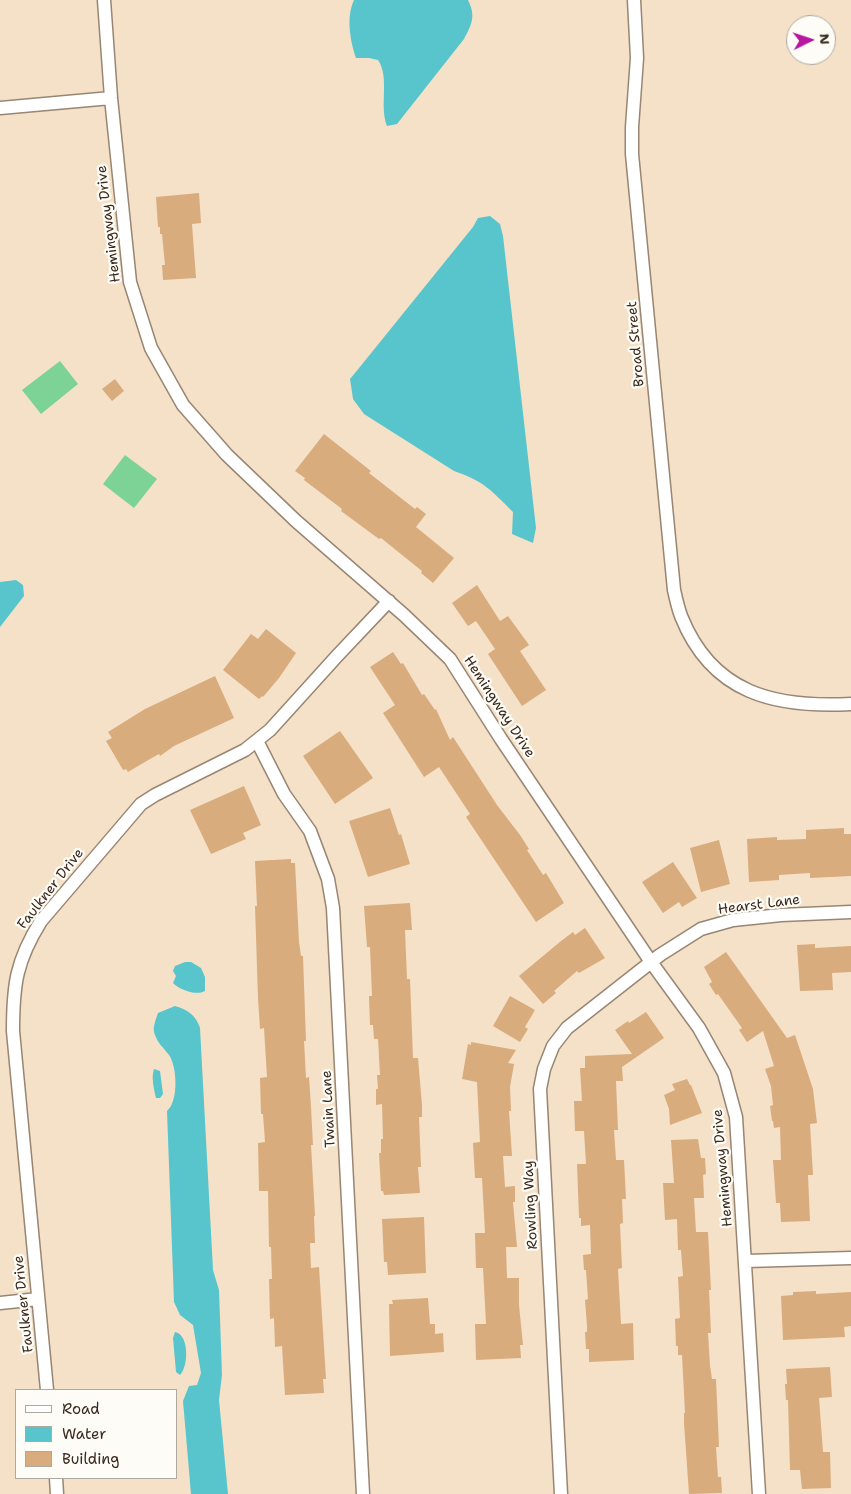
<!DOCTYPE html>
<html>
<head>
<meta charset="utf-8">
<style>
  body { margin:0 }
  #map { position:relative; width:851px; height:1494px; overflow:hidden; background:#f5e1c8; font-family:"Shantell Sans",sans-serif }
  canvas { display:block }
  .legend { position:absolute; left:15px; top:1389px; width:162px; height:90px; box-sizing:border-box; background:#fdfcf7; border:1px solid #afa8a0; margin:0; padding:6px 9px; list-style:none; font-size:15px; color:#3b2a1e }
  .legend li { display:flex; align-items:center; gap:10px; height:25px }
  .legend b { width:25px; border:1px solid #afa8a0 }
  .north { position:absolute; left:786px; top:15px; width:50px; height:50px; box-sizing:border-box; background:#fdfcf7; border:1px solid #afa8a0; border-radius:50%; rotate:86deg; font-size:14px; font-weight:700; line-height:20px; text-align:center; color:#3b2a1e }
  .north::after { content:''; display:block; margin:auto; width:18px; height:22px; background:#b5179e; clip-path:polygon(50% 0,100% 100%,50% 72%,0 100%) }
</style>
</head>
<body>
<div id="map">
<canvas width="851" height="1494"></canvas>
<ul class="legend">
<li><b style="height:6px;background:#fff"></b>Road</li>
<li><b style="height:14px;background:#57c5cb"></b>Water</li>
<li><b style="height:14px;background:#d8ac7d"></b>Building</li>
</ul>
<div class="north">N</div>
</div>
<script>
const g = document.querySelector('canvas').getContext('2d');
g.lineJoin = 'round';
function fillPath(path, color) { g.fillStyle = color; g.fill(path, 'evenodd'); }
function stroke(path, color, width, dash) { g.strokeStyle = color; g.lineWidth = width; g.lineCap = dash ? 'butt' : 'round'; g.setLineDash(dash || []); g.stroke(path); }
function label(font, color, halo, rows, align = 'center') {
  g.font = font + ' "Shantell Sans",sans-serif'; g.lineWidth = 4.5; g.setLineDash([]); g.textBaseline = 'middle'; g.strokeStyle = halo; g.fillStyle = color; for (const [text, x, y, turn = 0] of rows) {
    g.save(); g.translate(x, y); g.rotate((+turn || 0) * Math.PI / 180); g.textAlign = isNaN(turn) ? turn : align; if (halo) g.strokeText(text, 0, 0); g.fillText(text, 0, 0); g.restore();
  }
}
fillPath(new Path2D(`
  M 60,361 L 78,384 L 41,414 L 22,390 Z
  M 125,455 L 157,479 L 134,508 L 103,484 Z`), '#7dd296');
fillPath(new Path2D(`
  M 354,0 L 468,0 C 476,16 472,24 464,39 L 397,124 L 387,126 C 379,106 390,77 378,60 L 369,58 L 356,58 C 350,40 346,17 354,0 Z
  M 490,216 L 500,224 L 503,236 L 536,528 L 533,543 L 512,534 L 513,512 C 492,491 484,481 454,471 L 364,414 L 353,399 L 350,379 L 355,373 L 473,227 L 478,218 Z
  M 16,580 L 23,585 L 24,596 L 0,627 L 0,582 Z
  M 185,962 L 191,962 L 201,968 L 205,977 L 205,991 C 196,996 180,990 173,983 L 176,976 L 173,971 L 175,966 Z
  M 175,1006 C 188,1010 196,1015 200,1028 L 213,1270 L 219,1290 L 222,1375 L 219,1400 L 228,1494 L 191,1494 L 183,1401 L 189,1386 L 197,1385 L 201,1373 L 193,1325 L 180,1315 L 174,1302 L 167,1111 C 179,1101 177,1066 169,1055 C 163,1047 157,1043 154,1032 C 153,1026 156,1019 158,1013 Z
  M 154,1069 L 160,1071 L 163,1094 L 160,1098 L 156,1098 C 154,1089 151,1078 154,1069 Z
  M 175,1332 C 189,1334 189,1366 180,1375 L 176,1372 L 173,1338 Z`), '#57c5cb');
fillPath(new Path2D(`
  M 199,193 L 201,223 L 192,224 L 196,278 L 163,280 L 162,265 L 165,265 L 162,234 L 160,234 L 160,227 L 158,227 L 156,197 Z
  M 115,379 L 124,391 L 112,401 L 102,389 Z
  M 324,434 L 371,471 L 369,473 L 415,509 L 417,507 L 426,514 L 416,527 L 454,558 L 433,583 L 421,573 L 422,571 L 381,538 L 379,539 L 341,511 L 342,509 L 304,480 L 305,478 L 295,471 Z
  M 477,585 L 500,621 L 508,616 L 529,645 L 520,651 L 546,690 L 522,706 L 488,654 L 495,649 L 476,621 L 468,626 L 452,603 Z
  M 266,629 L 296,653 L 279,678 L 263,697 L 262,696 L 259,699 L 223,670 L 251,634 L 258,639 Z
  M 393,652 L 401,664 L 403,663 L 422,695 L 424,694 L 435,710 L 436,709 L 450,740 L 453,737 L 497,805 L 520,835 L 529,849 L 527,850 L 543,875 L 546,873 L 564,903 L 536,922 L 466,817 L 470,814 L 439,767 L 424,777 L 383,713 L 395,705 L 370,667 Z
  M 215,676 L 234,718 L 174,746 L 160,756 L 159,754 L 150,759 L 128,772 L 126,769 L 123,770 L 106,741 L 112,738 L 108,732 L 145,709 Z
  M 340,731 L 373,778 L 335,804 L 303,756 Z
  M 244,786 L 261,825 L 243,833 L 246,839 L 211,854 L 190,810 Z
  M 390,808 L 399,835 L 401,834 L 410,864 L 368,877 L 349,821 Z
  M 844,828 L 844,834 L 851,834 L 851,876 L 810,878 L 810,873 L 779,875 L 779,880 L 749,882 L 747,839 L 777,837 L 777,840 L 806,839 L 806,830 Z
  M 719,840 L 730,884 L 701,892 L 690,848 Z
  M 291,859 L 291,863 L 295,863 L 299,942 L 301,956 L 303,956 L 306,1041 L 304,1041 L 306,1078 L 309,1077 L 311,1107 L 313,1145 L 311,1145 L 315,1216 L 314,1216 L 315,1243 L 310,1243 L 311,1268 L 319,1267 L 326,1379 L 323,1379 L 324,1393 L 285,1395 L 282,1346 L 275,1347 L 274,1318 L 270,1319 L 269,1279 L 272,1279 L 271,1247 L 269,1247 L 268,1191 L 259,1191 L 258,1143 L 265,1142 L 263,1114 L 261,1114 L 260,1078 L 267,1077 L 264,1028 L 260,1029 L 258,998 L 255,906 L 257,906 L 255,861 Z
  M 673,862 L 697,898 L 682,907 L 679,902 L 663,913 L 642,882 Z
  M 410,903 L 412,930 L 405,930 L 407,979 L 410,979 L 413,1058 L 418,1058 L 422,1105 L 422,1117 L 419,1117 L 421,1167 L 418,1167 L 420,1193 L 384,1195 L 383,1191 L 381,1191 L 379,1153 L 381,1153 L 381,1139 L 383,1139 L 382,1104 L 376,1105 L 376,1089 L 378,1089 L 377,1075 L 380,1075 L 378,1039 L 374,1039 L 373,1025 L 370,1025 L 369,996 L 372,996 L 370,947 L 367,947 L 364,906 Z
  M 585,928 L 605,958 L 579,973 L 577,971 L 554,991 L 556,993 L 543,1004 L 519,976 L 561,941 L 573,932 L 575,935 Z
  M 815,944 L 815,948 L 851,946 L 851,972 L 832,973 L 833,990 L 800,991 L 797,945 Z
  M 726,952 L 787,1038 L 795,1035 L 813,1089 L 817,1123 L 810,1124 L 813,1175 L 808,1175 L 810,1221 L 781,1222 L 780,1203 L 776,1203 L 773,1160 L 781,1160 L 780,1127 L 774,1128 L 773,1121 L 772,1121 L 770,1106 L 773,1105 L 771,1086 L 765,1069 L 774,1066 L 763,1031 L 747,1042 L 739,1030 L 742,1028 L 718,994 L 716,995 L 709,984 L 712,982 L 704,967 Z
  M 510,996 L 535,1010 L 525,1027 L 528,1029 L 520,1042 L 493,1026 Z
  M 646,1012 L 664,1038 L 622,1067 L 623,1081 L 616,1081 L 618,1130 L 614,1130 L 616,1160 L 624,1160 L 626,1199 L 622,1199 L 623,1223 L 620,1224 L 622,1268 L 618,1269 L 621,1324 L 633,1323 L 634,1360 L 589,1362 L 589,1349 L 586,1349 L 585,1332 L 587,1332 L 587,1326 L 585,1300 L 588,1299 L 586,1270 L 584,1270 L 583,1255 L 591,1254 L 590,1225 L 581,1226 L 581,1218 L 579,1218 L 577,1164 L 586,1164 L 584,1131 L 575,1131 L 574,1101 L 582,1101 L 580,1068 L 585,1068 L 585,1056 L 632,1054 L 615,1030 L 628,1021 L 629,1023 Z
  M 471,1042 L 516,1050 L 508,1063 L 514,1064 L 510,1087 L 511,1111 L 509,1111 L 512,1156 L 503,1156 L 505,1187 L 515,1186 L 515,1202 L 513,1202 L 517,1247 L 506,1247 L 507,1278 L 519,1278 L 519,1305 L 523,1345 L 520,1345 L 521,1358 L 476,1360 L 475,1324 L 486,1324 L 483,1268 L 476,1268 L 475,1233 L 485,1233 L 482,1178 L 475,1178 L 473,1143 L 480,1142 L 477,1082 L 462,1079 L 468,1044 L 471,1045 Z
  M 687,1079 L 690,1085 L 691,1085 L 702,1113 L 670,1125 L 669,1109 L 664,1095 L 675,1090 L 672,1084 Z
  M 698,1139 L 701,1158 L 705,1158 L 706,1174 L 703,1175 L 704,1198 L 694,1198 L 696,1232 L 708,1232 L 711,1290 L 709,1290 L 711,1333 L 708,1333 L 710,1366 L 712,1379 L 716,1379 L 719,1447 L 716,1447 L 718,1477 L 721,1477 L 722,1493 L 689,1494 L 684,1423 L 684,1413 L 685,1413 L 682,1355 L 678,1355 L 678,1346 L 676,1346 L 675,1319 L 680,1318 L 678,1277 L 683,1276 L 681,1250 L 678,1250 L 677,1219 L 665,1220 L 663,1183 L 674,1183 L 671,1140 Z
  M 424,1217 L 426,1273 L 388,1275 L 387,1262 L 384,1262 L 382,1219 Z
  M 816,1291 L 816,1294 L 851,1292 L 851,1326 L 844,1327 L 845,1337 L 783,1340 L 781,1296 L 793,1295 L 793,1292 Z
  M 428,1298 L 430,1324 L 435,1324 L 435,1334 L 443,1333 L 444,1352 L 390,1356 L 389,1304 L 393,1304 L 392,1300 Z
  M 830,1367 L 832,1397 L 819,1398 L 823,1452 L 830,1452 L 831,1488 L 802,1489 L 800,1470 L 790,1470 L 788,1400 L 786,1400 L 785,1384 L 787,1384 L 786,1369 Z`), '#d8ac7d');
const street = new Path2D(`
  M 104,0 L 111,98 L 130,282 L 151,348 L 183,405 L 227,455 L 296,521 L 404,615 L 450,659 L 501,739 L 651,962 L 699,1028 L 724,1073 L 736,1117 L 759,1494
  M 634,0 L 637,58 L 632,127 L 632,154 L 674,590 C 676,599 678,608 681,616 C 712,694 775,708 851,704
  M 0,108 L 111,98
  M 257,741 L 284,794 L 310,831 L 328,879 L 333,908 L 363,1494
  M 746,1261 L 851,1258
  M 0,1303 L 38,1299
  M 47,1390 L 13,1031 C 13,985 16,961 41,921 L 141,804 L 155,795 L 245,750 L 270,730 L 337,656 L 389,601
  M 56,1478 L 57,1494
  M 561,1494 L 540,1089 L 544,1069 L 553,1046 L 567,1028 L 660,955 L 701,929 L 733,920 L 781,915 L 851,912`);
stroke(street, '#988673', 15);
stroke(street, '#fff', 12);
label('14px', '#3b2a1e', '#fdfcf7', [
  ["Hemingway Drive",109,224,-97],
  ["Broad Street",636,344,-95],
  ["Hemingway Drive",499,707,57],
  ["Faulkner Drive",51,889,-52],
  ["Hearst Lane",759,905,-7],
  ["Twain Lane",329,1109,-93],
  ["Hemingway Drive",723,1168,-95],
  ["Rowling Way",531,1205,-93],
  ["Faulkner Drive",24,1304,-96]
]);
</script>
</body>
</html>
